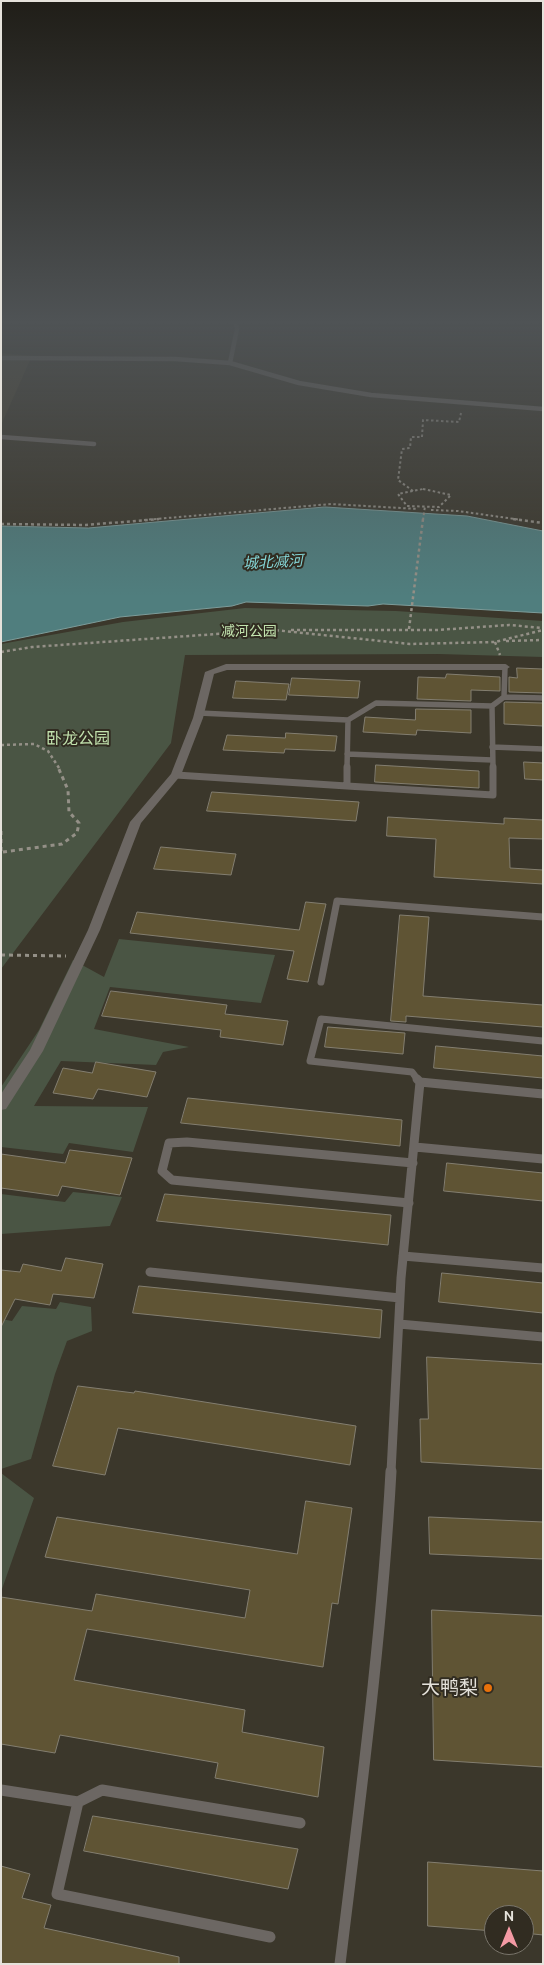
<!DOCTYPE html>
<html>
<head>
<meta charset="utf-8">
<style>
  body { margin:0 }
  #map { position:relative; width:544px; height:1965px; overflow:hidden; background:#3b372b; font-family:Ubuntu,sans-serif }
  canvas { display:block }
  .frame { position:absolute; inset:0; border:2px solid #e5e2db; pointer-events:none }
  .north { position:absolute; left:484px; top:1905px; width:50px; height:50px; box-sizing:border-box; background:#312c21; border:1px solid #79756b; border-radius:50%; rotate:0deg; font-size:14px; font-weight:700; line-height:20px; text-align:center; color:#e5e2db }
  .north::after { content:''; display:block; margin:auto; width:18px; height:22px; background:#f49aa4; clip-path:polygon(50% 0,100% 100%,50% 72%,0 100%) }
</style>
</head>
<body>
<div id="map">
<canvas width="544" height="1965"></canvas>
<div class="frame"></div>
<div class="north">N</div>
</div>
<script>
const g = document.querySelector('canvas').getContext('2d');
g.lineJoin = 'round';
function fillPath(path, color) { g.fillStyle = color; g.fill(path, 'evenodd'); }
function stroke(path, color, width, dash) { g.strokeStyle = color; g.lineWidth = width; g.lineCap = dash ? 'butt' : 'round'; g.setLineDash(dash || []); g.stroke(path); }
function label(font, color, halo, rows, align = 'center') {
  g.font = font + ' Ubuntu,"Noto Sans SC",sans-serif'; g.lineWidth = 4; g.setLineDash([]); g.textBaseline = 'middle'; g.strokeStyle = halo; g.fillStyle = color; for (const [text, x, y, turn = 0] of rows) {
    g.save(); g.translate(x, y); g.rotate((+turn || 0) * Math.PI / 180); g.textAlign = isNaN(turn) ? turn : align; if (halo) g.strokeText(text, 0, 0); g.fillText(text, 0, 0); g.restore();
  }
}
fillPath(new Path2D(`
  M 1,353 L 32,356 L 1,425 Z`), '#494331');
fillPath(new Path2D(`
  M 245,608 L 396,611 L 543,621 L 543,657 L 439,654 L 185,655 L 171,743 L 1,969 L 1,644 L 123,622 Z
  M 119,939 L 275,955 L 261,1003 L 110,987 L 94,1029 L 189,1047 L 163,1052 L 156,1065 L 61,1061 L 34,1106 L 148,1107 L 133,1152 L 69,1143 L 63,1154 L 1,1147 L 1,1087 L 39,1030 L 73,960 L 104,977 Z
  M 73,1192 L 122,1197 L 110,1226 L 1,1234 L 1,1194 L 65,1202 Z
  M 60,1302 L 91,1307 L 92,1331 L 67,1341 L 55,1374 L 31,1459 L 1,1469 L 1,1319 L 12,1321 L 22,1306 L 56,1309 Z
  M 1,1473 L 34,1498 L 2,1589 L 1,1589 Z`), '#4a5544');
const water = new Path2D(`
  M 325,507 L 467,516 L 543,531 L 543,613 L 383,604 L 368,606 L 246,602 L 232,606 L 120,617 L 1,642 L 1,526 L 88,528 Z`);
fillPath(water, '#507e7e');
stroke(water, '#7d9c9a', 1);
const building = new Path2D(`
  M 517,668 L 543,669 L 543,693 L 509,692 L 509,677 L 517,678 Z
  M 447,674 L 500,677 L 500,691 L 471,690 L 471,701 L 417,699 L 418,677 L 445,678 Z
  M 292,678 L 360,681 L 358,698 L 289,695 Z
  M 236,681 L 289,684 L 286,700 L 233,698 Z
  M 506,702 L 543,703 L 543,726 L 504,724 L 504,703 Z
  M 416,709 L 471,710 L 471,733 L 417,730 L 416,735 L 363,732 L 365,717 L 415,720 Z
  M 286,733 L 337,736 L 335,751 L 285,749 L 284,753 L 223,750 L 227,735 L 285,738 Z
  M 524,762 L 543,763 L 543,780 L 525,779 Z
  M 376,765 L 479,771 L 479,788 L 375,782 Z
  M 212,792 L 359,802 L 356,821 L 207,811 Z
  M 388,817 L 504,824 L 504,818 L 543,820 L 543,839 L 509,838 L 510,868 L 543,870 L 543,884 L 434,877 L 436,839 L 387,836 Z
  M 161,847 L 236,854 L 231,875 L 154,869 Z
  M 306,902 L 326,904 L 308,982 L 287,979 L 294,951 L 130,933 L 137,912 L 299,930 Z
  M 400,915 L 429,917 L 423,996 L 543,1005 L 543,1027 L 406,1016 L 406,1022 L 391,1021 Z
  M 111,991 L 227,1005 L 225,1014 L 288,1021 L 283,1045 L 220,1037 L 221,1030 L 102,1016 Z
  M 328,1027 L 405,1033 L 403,1054 L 325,1047 Z
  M 436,1046 L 543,1056 L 543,1078 L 434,1068 Z
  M 96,1062 L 156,1072 L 147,1097 L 98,1089 L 93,1099 L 53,1093 L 63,1068 L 92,1073 Z
  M 188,1098 L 402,1120 L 400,1146 L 181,1123 Z
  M 70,1150 L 132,1158 L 120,1195 L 62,1186 L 58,1196 L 1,1188 L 1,1154 L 65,1163 Z
  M 447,1163 L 543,1173 L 543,1201 L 444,1191 Z
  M 165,1194 L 391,1215 L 388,1245 L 157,1221 Z
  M 66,1258 L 103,1264 L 94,1298 L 53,1294 L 50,1305 L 15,1299 L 1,1327 L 1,1270 L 20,1272 L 23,1264 L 61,1271 Z
  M 442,1273 L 543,1283 L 543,1313 L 439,1302 Z
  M 139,1286 L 382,1310 L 380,1338 L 133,1313 Z
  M 427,1357 L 543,1364 L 543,1469 L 421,1462 L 420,1419 L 428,1419 Z
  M 78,1386 L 134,1393 L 135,1391 L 356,1426 L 350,1465 L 118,1428 L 105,1475 L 53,1466 Z
  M 306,1501 L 352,1508 L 338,1604 L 332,1603 L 323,1667 L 87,1629 L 74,1680 L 245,1710 L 242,1732 L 324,1747 L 318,1797 L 215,1778 L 218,1763 L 60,1735 L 55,1753 L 1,1744 L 1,1597 L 92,1611 L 96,1594 L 245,1618 L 250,1590 L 45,1557 L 57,1517 L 297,1554 Z
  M 429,1517 L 543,1522 L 543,1559 L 430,1554 Z
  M 432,1610 L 543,1616 L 543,1767 L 434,1760 Z
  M 93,1816 L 298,1849 L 288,1889 L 84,1851 Z
  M 428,1862 L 543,1871 L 543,1935 L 524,1933 L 524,1915 L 494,1915 L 494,1931 L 428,1926 Z
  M 1,1866 L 30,1874 L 22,1898 L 51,1905 L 44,1928 L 179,1957 L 179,1964 L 1,1964 Z`);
fillPath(building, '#5f5434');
stroke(building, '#837e70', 1);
stroke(new Path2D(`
  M 423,489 L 451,495 L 439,507 L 407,506 L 398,494 Z
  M 413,491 L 398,480 L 402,449 L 410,448 L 411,437 L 422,437 L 423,420 L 459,422 L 461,413
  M 431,510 L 458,511 L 522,520
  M 144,520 L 331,504 L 418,509
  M 423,520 L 425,506`), '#949087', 2, [2.5, 2.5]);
stroke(new Path2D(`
  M 513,519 L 543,523
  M 1,524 L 86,525 L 159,519
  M 409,629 L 423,519
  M 291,630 L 437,630 L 509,625 L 543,628
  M 506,641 L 543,640
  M 495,642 L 500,655
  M 1,652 L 32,647 L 274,630 L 410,644 L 495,642 L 543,630
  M 1,745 L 34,744 L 48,751 L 59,768`), '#949087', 2.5, [3, 3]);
stroke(new Path2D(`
  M 1,831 L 1,855
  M 3,852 L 62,844 L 77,833 L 79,823 L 69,812 L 68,790 L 58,767
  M 1,955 L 66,956`), '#949087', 3, [4, 4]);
stroke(new Path2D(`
  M 1,358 L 175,359 L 230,363 L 299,383 L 371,395 L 543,409
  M 230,363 L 237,329 L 236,324 L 233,322
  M 1,437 L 94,444`), '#6c6763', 4.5);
stroke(new Path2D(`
  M 504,697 L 505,667
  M 492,706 L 493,768
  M 199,713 L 348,720 L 376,703 L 492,706 L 504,697 L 543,698
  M 492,747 L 543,749
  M 347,754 L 492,760
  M 347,768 L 348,720`), '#6c6763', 5.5);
stroke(new Path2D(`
  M 176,775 L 347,786 L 347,767
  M 347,786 L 493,795 L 493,767
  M 321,982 L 337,901 L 543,917
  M 418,1080 L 412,1072 L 310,1061 L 321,1019 L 543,1041`), '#6c6763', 7);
stroke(new Path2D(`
  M 420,1082 L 543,1094
  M 415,1147 L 543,1159
  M 409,1203 L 172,1180 L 162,1171 L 169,1143 L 187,1142 L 413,1163
  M 403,1256 L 543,1268
  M 150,1272 L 400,1298
  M 399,1324 L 543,1337
  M 391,1472 L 401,1278 L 420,1082 L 417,1079`), '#6c6763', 9);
stroke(new Path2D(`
  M 1,1790 L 78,1802 L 57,1894 L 270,1937
  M 78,1802 L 102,1790 L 300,1823
  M 340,1964 C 360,1800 382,1636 391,1471`), '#6c6763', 11);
fillPath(new Path2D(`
  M 226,664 L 505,664 L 510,667 L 505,670 L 227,670 L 214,674 L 203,718 L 181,775 L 141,823 L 100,930 L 43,1051 L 6,1109 L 1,1110 L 1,1094 L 30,1050 L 88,930 L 130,822 L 171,774 L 193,718 L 205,672 Z`), '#6c6763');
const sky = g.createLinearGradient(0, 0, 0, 597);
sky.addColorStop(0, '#201e18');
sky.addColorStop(0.54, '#4f5355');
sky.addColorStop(1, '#4f535500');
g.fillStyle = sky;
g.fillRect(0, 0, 544, 597);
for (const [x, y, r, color] of [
  [488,1688,5,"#e8710a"]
]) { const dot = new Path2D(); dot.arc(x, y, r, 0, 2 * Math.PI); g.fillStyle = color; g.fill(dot); stroke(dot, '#312c21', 2); }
label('14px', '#c2e3ae', '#312c21', [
  ["减河公园",249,631]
]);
label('italic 15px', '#84d5d6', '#312c21', [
  ["城北减河",273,562,-3]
]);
label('16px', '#c2e3ae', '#312c21', [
  ["卧龙公园",78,739]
]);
label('19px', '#e5e2db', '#312c21', [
  ["大鸭梨",478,1688]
], 'right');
</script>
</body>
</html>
